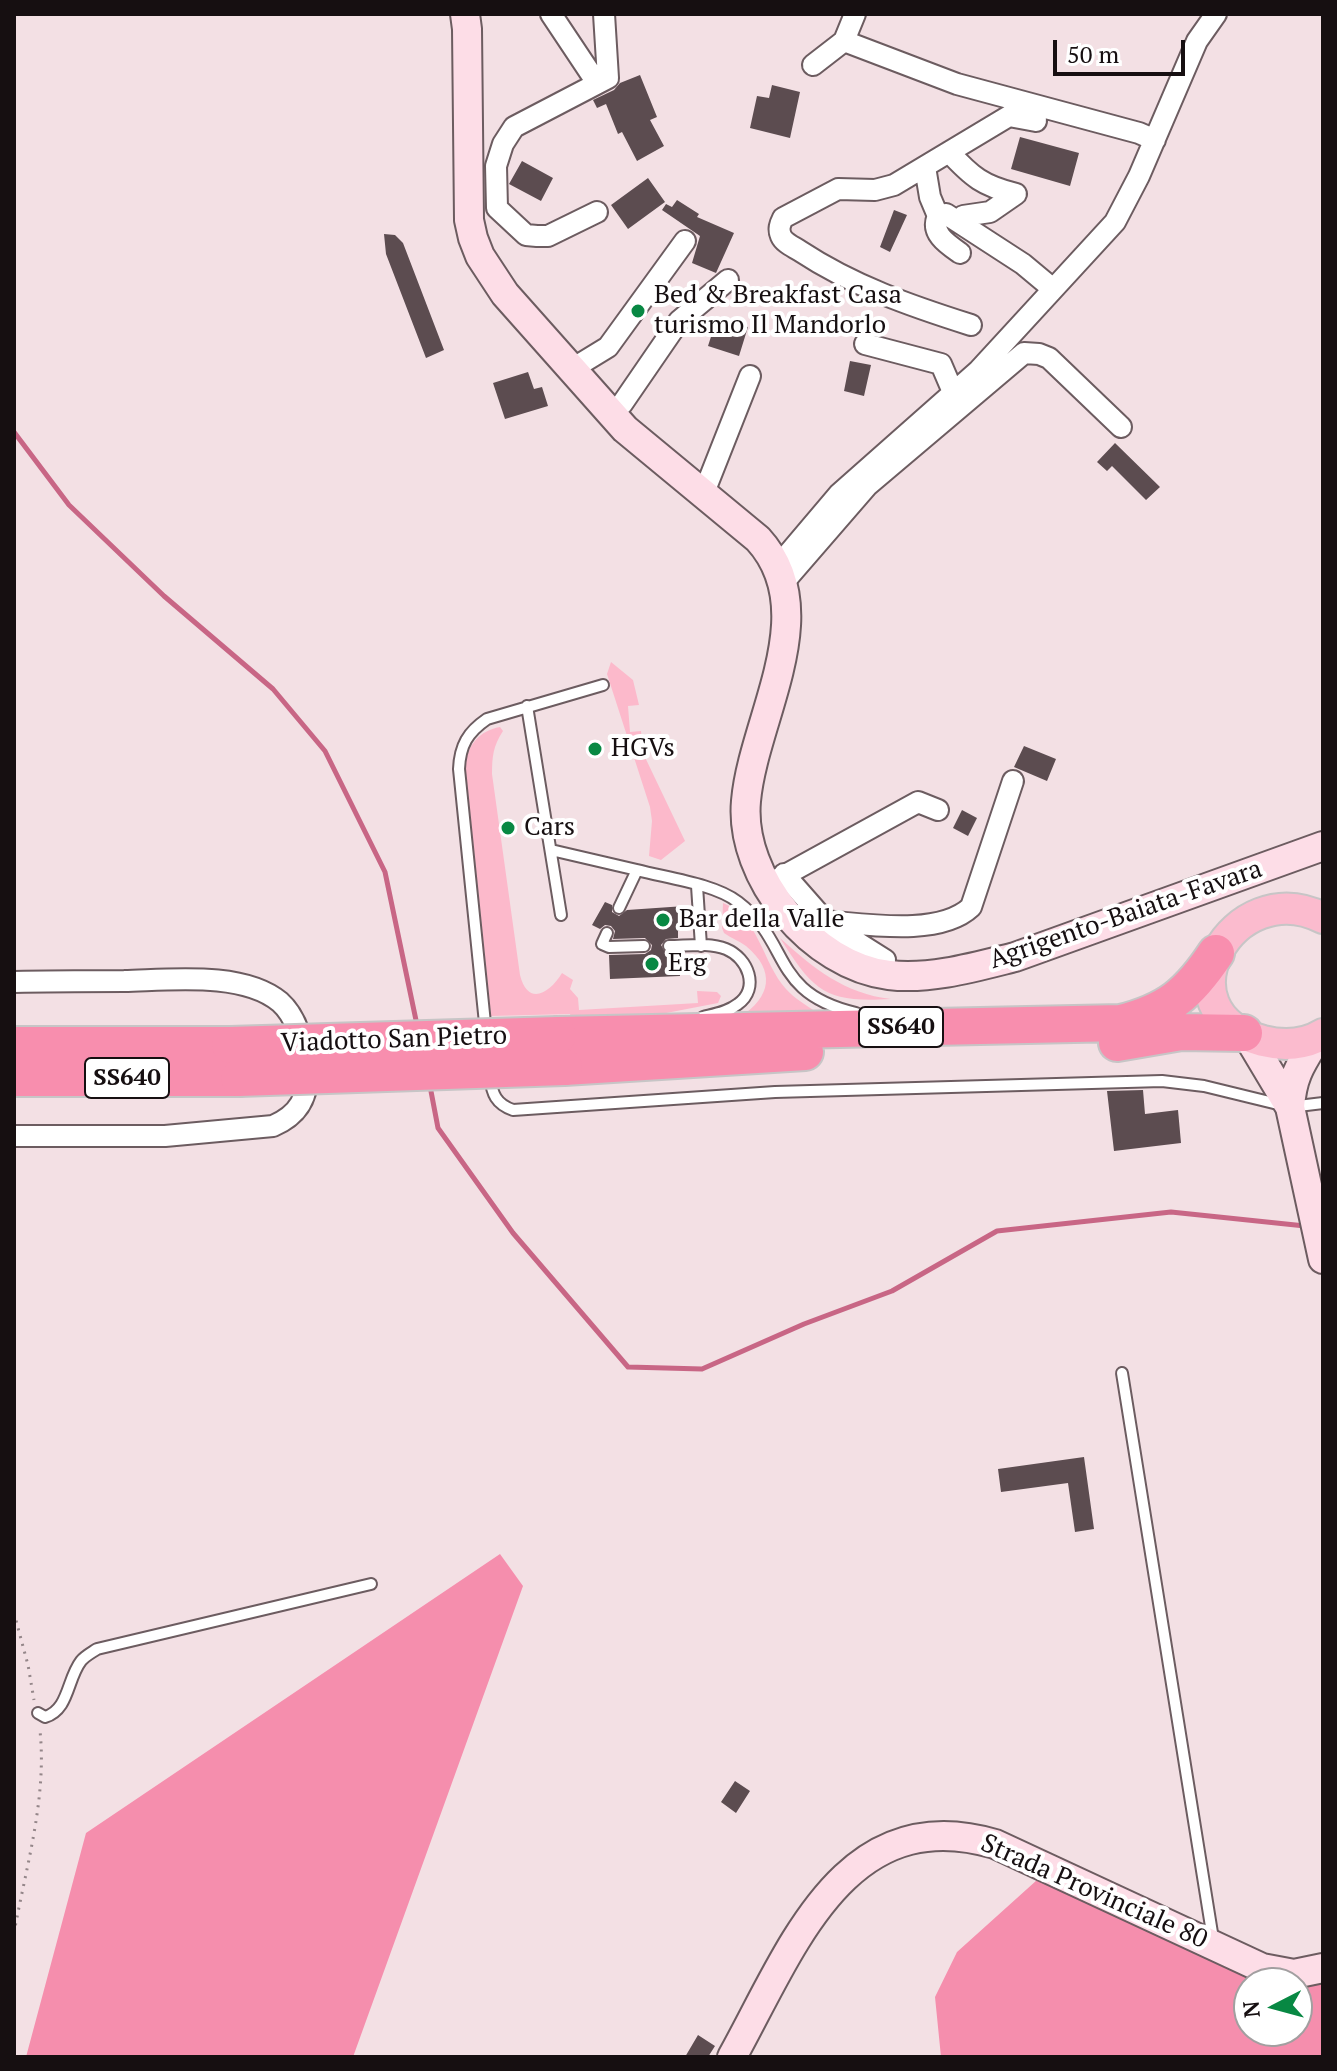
<!DOCTYPE html>
<html>
<head>
<meta charset="utf-8">
<style>
  body { margin:0 }
  #map { position:relative; width:1337px; height:2071px; overflow:hidden; background:#f3e0e4; font-family:"PT Serif",serif }
  canvas { display:block }
  .frame { position:absolute; inset:0; border:16px solid #160f11; pointer-events:none }
  .north { position:absolute; left:1233px; top:1967px; width:80px; height:80px; box-sizing:border-box; background:#fff; border:2px solid #a29fa0; border-radius:50%; rotate:264deg; font-size:22px; font-weight:700; line-height:32px; text-align:center; color:#160f11 }
  .north::after { content:''; display:block; margin:auto; width:28px; height:36px; background:#088843; clip-path:polygon(50% 0,100% 100%,50% 72%,0 100%) }
  .scale { position:absolute; left:1053px; top:40px; width:132px; height:36px; box-sizing:border-box; border:4px solid #160f11; border-top:0; padding-left:10px; font-size:24px; line-height:28px; white-space:nowrap; color:#160f11; -webkit-text-stroke:6px #fff; paint-order:stroke }
</style>
</head>
<body>
<div id="map">
<canvas width="1337" height="2071"></canvas>
<div class="frame"></div>
<div class="north">N</div>
<div class="scale">50 m</div>
</div>
<script>
const g = document.querySelector('canvas').getContext('2d');
g.lineJoin = 'round';
function fillPath(path, color) { g.fillStyle = color; g.fill(path, 'evenodd'); }
function stroke(path, color, width, dash) { g.strokeStyle = color; g.lineWidth = width; g.lineCap = dash ? 'butt' : 'round'; g.setLineDash(dash || []); g.stroke(path); }
function label(font, color, halo, rows, align = 'center') {
  g.font = font + ' "PT Serif",serif'; g.lineWidth = 8; g.setLineDash([]); g.textBaseline = 'middle'; g.strokeStyle = halo; g.fillStyle = color; for (const [text, x, y, turn = 0] of rows) {
    g.save(); g.translate(x, y); g.rotate((+turn || 0) * Math.PI / 180); g.textAlign = isNaN(turn) ? turn : align; if (halo) g.strokeText(text, 0, 0); g.fillText(text, 0, 0); g.restore();
  }
}
fillPath(new Path2D(`
  M 611,662 L 633,680 L 639,705 L 628,706 L 630,732 L 641,731 L 643,753 L 685,841 L 661,860 L 649,856 L 652,821 L 650,807 L 607,674 Z
  M 500,727 L 503,731 C 493,746 492,757 492,774 L 520,975 C 528,1007 550,993 562,973 L 573,980 L 570,989 L 578,998 L 579,1010 L 698,1003 L 697,991 L 717,992 L 721,996 L 718,1003 L 661,1014 L 571,1018 L 570,1014 L 491,1016 L 465,764 C 469,744 479,731 500,727 Z
  M 723,903 C 759,917 762,962 786,989 C 794,998 806,1005 816,1012 L 740,1017 C 771,997 776,971 746,946 C 739,941 731,938 724,933 L 722,928 Z
  M 780,938 C 813,968 845,994 891,999 C 826,1003 814,992 780,938 Z`), '#fcb9cb');
fillPath(new Path2D(`
  M 500,1554 L 523,1586 L 353,2057 L 26,2057 L 86,1833 Z
  M 1037,1880 L 1275,1983 L 1249,1983 L 1249,2031 L 1297,2031 L 1297,1988 L 1323,1982 L 1323,2057 L 941,2057 L 935,1997 L 957,1952 Z`), '#f58ead');
stroke(new Path2D(`
  M 14,432 L 69,505 L 164,596 L 273,689 L 325,751 L 385,872 L 417,1025
  M 430,1086 L 438,1128 L 513,1233 L 628,1367 L 702,1369 L 804,1324 L 892,1291 L 997,1231 L 1171,1212 L 1305,1226`), '#c86685', 5);
fillPath(new Path2D(`
  M 640,75 L 657,117 L 650,120 L 664,146 L 637,161 L 622,132 L 618,134 L 606,104 L 597,108 L 593,100 L 614,90 L 620,83 Z
  M 772,85 L 800,92 L 790,138 L 750,128 L 757,96 L 769,98 Z
  M 1020,137 L 1079,153 L 1070,186 L 1011,169 Z
  M 522,161 L 553,178 L 541,201 L 509,184 Z
  M 648,178 L 665,202 L 628,229 L 611,205 Z
  M 677,200 L 699,214 L 697,217 L 734,233 L 716,273 L 692,263 L 700,236 L 662,210 L 666,204 L 672,207 Z
  M 894,210 L 907,215 L 890,252 L 880,247 Z
  M 384,234 L 395,235 L 403,243 L 444,350 L 426,358 L 386,254 Z
  M 717,318 L 748,327 L 739,356 L 708,346 Z
  M 850,361 L 871,365 L 864,396 L 844,391 Z
  M 528,372 L 534,389 L 542,387 L 548,406 L 505,419 L 493,383 Z
  M 1115,443 L 1160,487 L 1146,500 L 1112,466 L 1107,471 L 1097,462 Z
  M 1024,746 L 1056,759 L 1047,781 L 1014,767 Z
  M 962,810 L 977,818 L 968,836 L 953,828 Z
  M 605,902 L 612,905 L 612,912 L 619,916 L 627,910 L 685,906 L 687,930 L 678,931 L 678,938 L 666,939 L 661,945 L 666,953 L 679,954 L 680,976 L 610,979 L 609,955 L 645,954 L 651,950 L 652,945 L 645,938 L 613,939 L 615,931 L 611,926 L 605,925 L 600,929 L 592,925 Z
  M 1143,1090 L 1145,1114 L 1178,1110 L 1181,1143 L 1114,1151 L 1107,1091 Z
  M 1084,1457 L 1094,1529 L 1075,1532 L 1068,1483 L 1001,1492 L 998,1469 Z
  M 735,1781 L 750,1791 L 736,1813 L 721,1802 Z
  M 698,2035 L 715,2046 L 708,2057 L 685,2057 Z`), '#5c4c50');
const lane = new Path2D(`
  M 527,706 L 561,915
  M 551,850 L 637,870
  M 697,886 L 701,946
  M 619,908 L 637,870 C 667,878 715,884 738,902 C 792,943 770,993 856,1013
  M 607,933 L 602,944 L 609,947 L 644,946
  M 669,946 C 686,946 709,942 726,949 C 748,958 760,988 738,1004 C 728,1012 715,1014 703,1017
  M 486,1033 L 459,769 C 460,745 468,732 487,719 L 603,685
  M 490,1077 C 492,1094 496,1104 513,1110 L 775,1092 L 1162,1081 L 1204,1086 L 1290,1107 L 1323,1103
  M 1122,1373 L 1213,1939
  M 38,1713 L 45,1717 C 69,1710 67,1679 81,1661 C 85,1656 91,1653 97,1649 L 371,1584`);
const street = new Path2D(`
  M 551,14 L 597,83
  M 844,41 L 957,84 L 1139,133 L 1155,140
  M 813,65 L 844,41 L 855,14
  M 949,152 C 972,177 983,186 1016,194 L 990,212 L 963,216 L 958,222
  M 925,167 L 930,197 L 938,216
  M 597,212 L 548,236 L 537,236 L 526,235 L 497,208 L 496,166 L 503,144 L 514,127 L 608,78 L 604,14
  M 960,253 C 947,244 930,233 938,216 L 946,214 L 1023,264 L 1053,289
  M 971,325 C 911,306 853,286 800,251 C 794,247 784,243 781,236 C 778,229 780,224 783,218 L 838,189 L 875,190 L 894,185 L 1009,116 L 1036,121
  M 865,344 L 941,364 L 953,392
  M 572,369 L 608,347 L 685,241
  M 611,413 L 622,404 L 679,321 L 728,280
  M 703,495 L 750,376
  M 778,566 L 839,494 L 978,371 L 1115,222 L 1139,176 L 1197,41 L 1216,14
  M 784,582 L 868,485 L 1024,353 L 1039,354 L 1049,358 L 1121,427
  M 784,874 L 828,924 L 885,960 L 884,974
  M 767,885 L 918,802 L 938,810
  M 824,921 C 865,924 939,937 971,907 L 1013,781
  M 14,982 C 51,981 88,981 124,981 C 169,980 243,971 280,1002 C 298,1018 304,1046 307,1069 C 309,1097 299,1115 273,1126 L 165,1136 L 14,1136`);
const secondary = new Path2D(`
  M 465,14 L 467,29 L 469,220 L 473,238 L 480,256 L 505,294 L 625,429 L 758,539 C 825,612 753,719 746,801 C 739,878 813,966 889,975 C 930,980 975,967 1015,957 L 1323,846
  M 1247,1035 L 1290,1107
  M 1317,1038 C 1301,1064 1292,1076 1290,1107 L 1323,1259
  M 732,2057 C 791,1951 844,1799 995,1844 L 1262,1968 L 1294,1974 L 1323,1968`);
const primary = new Path2D(`
  M 1323,918 C 1233,872 1154,1011 1263,1041 C 1283,1046 1305,1045 1323,1034`);
const highway = new Path2D(`
  M 558,1035 L 1121,1023 C 1168,1011 1189,994 1216,953
  M 1117,1043 L 1181,1032 L 1244,1033
  M 14,1045 L 230,1045
  M 564,1067 L 805,1052
  M 14,1078 L 239,1078`);
stroke(lane, '#6c5c60', 14);
stroke(street, '#6c5c60', 24);
stroke(secondary, '#6c5c60', 32);
stroke(primary, '#c7c5c6', 34);
stroke(highway, '#c7c5c6', 40);
stroke(new Path2D(`
  M 14,1613 L 28,1665 L 34,1700
  M 14,1933 C 26,1867 47,1798 40,1731`), '#948689', 3, [2, 6]);
stroke(lane, '#fff', 10);
stroke(street, '#fff', 20);
stroke(secondary, '#fddde7', 28);
stroke(primary, '#fbbbce', 30);
stroke(highway, '#f88eae', 36);
const highwayBridge = new Path2D(`
  M 230,1045 L 558,1035
  M 239,1078 L 564,1067`);
stroke(highwayBridge, '#c7c5c6', 40, []);
stroke(highwayBridge, '#f88eae', 36);
for (const [x, y, r, color] of [
  [638,311,8,"#088843"],
  [595,749,8,"#088843"],
  [508,828,8,"#088843"],
  [663,920,8,"#088843"],
  [652,964,8,"#088843"]
]) { const dot = new Path2D(); dot.arc(x, y, r, 0, 2 * Math.PI); g.fillStyle = color; g.fill(dot); stroke(dot, '#fff', 3); }
for (const [x, y, w] of [
  [901,1027,84],
  [127,1078,84]
]) { const box = new Path2D(); box.roundRect(x - w / 2, y - 20, w, 40, 6); g.fillStyle = '#fff'; g.fill(box); stroke(box, '#160f11', 2); }
label('bold 24px', '#160f11', null, [
  ["SS640",901,1027],
  ["SS640",127,1078]
]);
label('26px', '#160f11', '#fff', [
  ["Bed & Breakfast Casa",654,296],
  ["turismo Il Mandorlo",654,326],
  ["HGVs",611,749],
  ["Cars",524,828],
  ["Bar della Valle",679,920],
  ["Erg",668,964]
], 'left');
label('26px', '#160f11', '#fff', [
  ["Agrigento-Baiata-Favara",1126,915,-19],
  ["Viadotto San Pietro",394,1040,-2],
  ["Strada Provinciale 80",1094,1892,24]
]);
</script>
</body>
</html>
